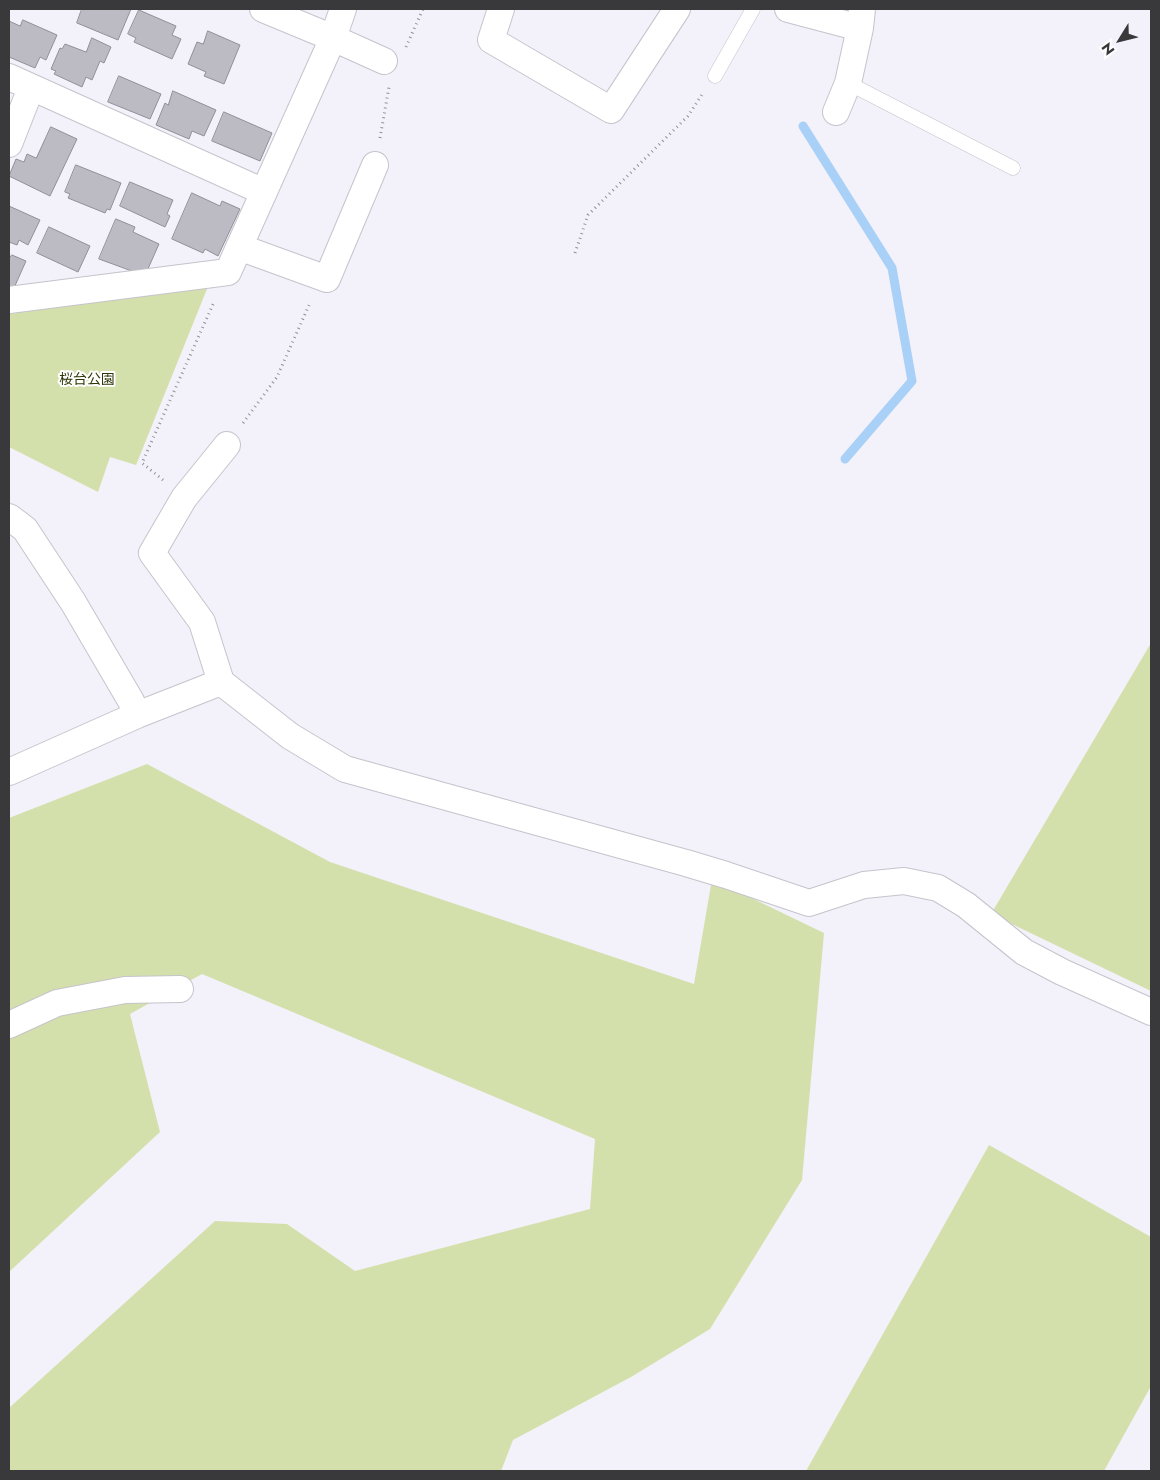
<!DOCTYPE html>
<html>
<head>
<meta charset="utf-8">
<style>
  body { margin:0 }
  #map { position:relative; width:1160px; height:1480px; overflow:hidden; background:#f3f1fa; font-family:Jost,sans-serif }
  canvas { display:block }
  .frame { position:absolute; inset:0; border:10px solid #39393c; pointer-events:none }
  .north { position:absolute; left:1095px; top:15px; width:50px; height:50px; -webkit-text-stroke:4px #fff; paint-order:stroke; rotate:234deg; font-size:14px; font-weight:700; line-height:20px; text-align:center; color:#39393c }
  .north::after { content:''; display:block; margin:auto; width:18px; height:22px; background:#39393c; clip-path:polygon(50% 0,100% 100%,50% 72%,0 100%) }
</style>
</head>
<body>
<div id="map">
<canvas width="1160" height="1480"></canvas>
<div class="frame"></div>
<div class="north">N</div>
</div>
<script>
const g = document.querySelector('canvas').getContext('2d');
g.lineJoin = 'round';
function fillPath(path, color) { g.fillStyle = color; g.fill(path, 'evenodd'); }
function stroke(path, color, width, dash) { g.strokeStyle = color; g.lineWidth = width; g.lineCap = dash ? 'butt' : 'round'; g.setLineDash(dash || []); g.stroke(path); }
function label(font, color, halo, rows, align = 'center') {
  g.font = font + ' Jost,"Noto Sans JP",sans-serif'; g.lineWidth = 4; g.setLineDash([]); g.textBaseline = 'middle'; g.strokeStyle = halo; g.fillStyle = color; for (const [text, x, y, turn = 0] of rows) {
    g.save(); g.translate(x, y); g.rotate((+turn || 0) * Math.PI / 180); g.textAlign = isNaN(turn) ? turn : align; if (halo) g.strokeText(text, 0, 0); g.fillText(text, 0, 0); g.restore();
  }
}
fillPath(new Path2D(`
  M 209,284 L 136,465 L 110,457 L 98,492 L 9,447 L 9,314 Z
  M 1151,643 L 1151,991 L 991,914 Z
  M 147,764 L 330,862 L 694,984 L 712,879 L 824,933 L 802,1180 L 710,1329 L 631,1377 L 513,1440 L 501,1471 L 9,1471 L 9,1408 L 215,1221 L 287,1224 L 355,1271 L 590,1209 L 595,1139 L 202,974 L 130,1014 L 160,1132 L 9,1272 L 9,818 Z
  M 989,1145 L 1151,1237 L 1151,1386 L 1104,1471 L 806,1471 Z`), '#d4e0ab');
stroke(new Path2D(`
  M 803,126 L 892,268 L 912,381 L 845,459`), '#a9d0f6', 9);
const building = new Path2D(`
  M 82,9 L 131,9 L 118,40 L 77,23 Z
  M 139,10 L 176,26 L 172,35 L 181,39 L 172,59 L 134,42 L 136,38 L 128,34 Z
  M 23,20 L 57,35 L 46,60 L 40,57 L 35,68 L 9,57 L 9,21 L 20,26 Z
  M 208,31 L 240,45 L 224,84 L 204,76 L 206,72 L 188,64 L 197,42 L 203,44 Z
  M 92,38 L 111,47 L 104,63 L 100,61 L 92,80 L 86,77 L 82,87 L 54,74 L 56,71 L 51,69 L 60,48 L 62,49 L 65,44 L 86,52 Z
  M 119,76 L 161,94 L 150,119 L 108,102 Z
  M 173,91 L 216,110 L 204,136 L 192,131 L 189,139 L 156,125 L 165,103 L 168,105 Z
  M 224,112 L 272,133 L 260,161 L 212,141 Z
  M 51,127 L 77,139 L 50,196 L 9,176 L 16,159 L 24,162 L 27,154 L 36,158 Z
  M 76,165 L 121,183 L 110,210 L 107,209 L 105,213 L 68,198 L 70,194 L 65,192 Z
  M 130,182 L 173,200 L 167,214 L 170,216 L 165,227 L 120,206 Z
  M 192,193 L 220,206 L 222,201 L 240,209 L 218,256 L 205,249 L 203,253 L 172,239 Z
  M 9,206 L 40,220 L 28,245 L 19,240 L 17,245 L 9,242 Z
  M 116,219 L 135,227 L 133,232 L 159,244 L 147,271 L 142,269 L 140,274 L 99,259 Z
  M 49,227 L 90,246 L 78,272 L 37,253 Z
  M 12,255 L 26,261 L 14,288 L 9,286 L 9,259 Z`);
fillPath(building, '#bcbac3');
stroke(building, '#908f97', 1);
const lane = new Path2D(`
  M 715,76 L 753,9
  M 848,83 L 1013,168`);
const street = new Path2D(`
  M 263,9 L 333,38 L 343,9
  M 501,9 L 491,40 L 611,110 L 677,9
  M 788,9 L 860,28 L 862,9
  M 9,77 L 264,192
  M 836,112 L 848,83 L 860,28
  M 9,144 L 31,88
  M 239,247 L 327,279 L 375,165
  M 9,300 L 228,272 L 333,38 L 384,61
  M 9,517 L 25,529 L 73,602 L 131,701 L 137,715
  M 221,682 L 202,622 L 152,553 L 184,498 L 227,445
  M 9,772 L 137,715 L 221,682 L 290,736 L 345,769 L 686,863 L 726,875 L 809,903 L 864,885 L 904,881 L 938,888 L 966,905 L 1024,952 L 1062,972 L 1151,1012
  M 9,1025 L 57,1003 L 125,990 L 180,989`);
stroke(lane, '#c5c4cc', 15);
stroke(street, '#c5c4cc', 28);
stroke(new Path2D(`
  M 406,47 L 423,9
  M 380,138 L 389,87
  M 575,253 L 588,215 L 688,116 L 703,93
  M 243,423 L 277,377 L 310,303
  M 163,480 L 142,463 L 214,302`), '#929197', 3, [1, 4]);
stroke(lane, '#fff', 14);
stroke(street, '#fff', 26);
label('14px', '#303706', '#fff', [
  ["桜台公園",87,381]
]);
</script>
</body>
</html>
